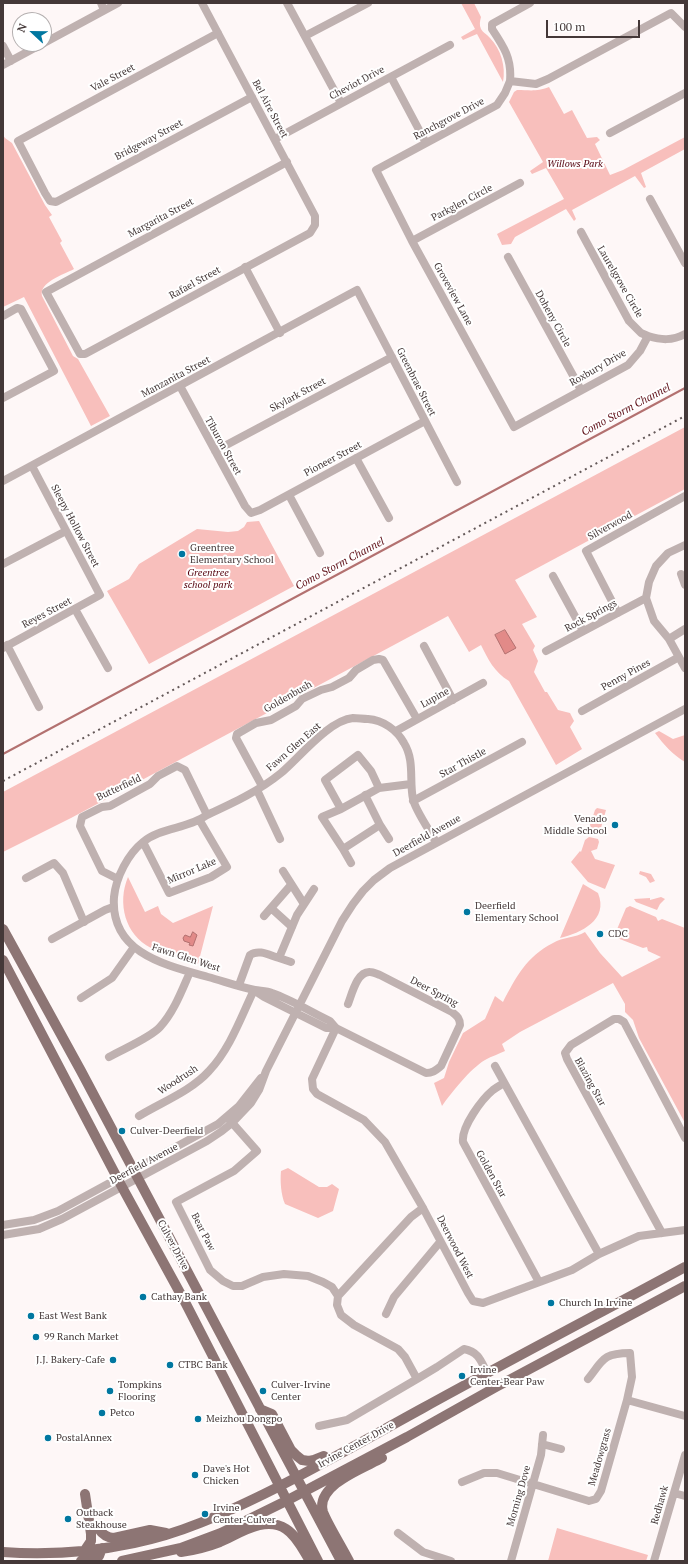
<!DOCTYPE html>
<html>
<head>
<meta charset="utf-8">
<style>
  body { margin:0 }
  #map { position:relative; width:688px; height:1564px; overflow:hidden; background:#fef7f7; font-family:"PT Serif",serif }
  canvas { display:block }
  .frame { position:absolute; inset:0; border:4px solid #443838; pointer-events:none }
  .north { position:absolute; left:12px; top:12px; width:40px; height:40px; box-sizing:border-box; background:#fff; border:1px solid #b4afaf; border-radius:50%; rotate:292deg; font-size:11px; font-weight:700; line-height:16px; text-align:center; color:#443838 }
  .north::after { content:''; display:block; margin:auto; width:14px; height:18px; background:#0077a0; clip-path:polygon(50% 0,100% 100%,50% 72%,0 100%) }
  .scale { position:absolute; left:546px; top:20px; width:94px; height:18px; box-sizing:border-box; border:2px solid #443838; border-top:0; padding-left:5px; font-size:12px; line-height:14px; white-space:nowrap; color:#443838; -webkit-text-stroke:3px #fff; paint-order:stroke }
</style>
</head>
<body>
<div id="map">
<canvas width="688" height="1564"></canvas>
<div class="frame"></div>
<div class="north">N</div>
<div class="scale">100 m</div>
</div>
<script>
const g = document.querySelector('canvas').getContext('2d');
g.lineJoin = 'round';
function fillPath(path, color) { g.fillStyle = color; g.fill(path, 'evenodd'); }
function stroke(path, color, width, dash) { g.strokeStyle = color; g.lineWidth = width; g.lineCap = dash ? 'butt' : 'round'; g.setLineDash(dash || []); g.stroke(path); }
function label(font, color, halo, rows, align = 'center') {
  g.font = font + ' "PT Serif",serif'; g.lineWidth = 4; g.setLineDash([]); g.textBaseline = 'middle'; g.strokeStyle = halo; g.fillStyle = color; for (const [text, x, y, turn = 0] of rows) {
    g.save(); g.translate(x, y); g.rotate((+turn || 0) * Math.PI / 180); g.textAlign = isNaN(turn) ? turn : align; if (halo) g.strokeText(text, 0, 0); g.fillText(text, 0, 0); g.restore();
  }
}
fillPath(new Path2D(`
  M 461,3 L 474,3 L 481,17 C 480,21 479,25 481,29 C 483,33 487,34 490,38 C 501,49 506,67 503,82 L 477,34 L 463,40 L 461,37 L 475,29 Z
  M 549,87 L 564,114 L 572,110 L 587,138 L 597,137 L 600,140 L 595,144 L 610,175 L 623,170 L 685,137 L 685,149 L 641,173 L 646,187 L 644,188 L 635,176 L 572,210 L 576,219 L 574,221 L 566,209 L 515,237 L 511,244 L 502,245 L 497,234 L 564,199 L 546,168 L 532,174 L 530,171 L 543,162 L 509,102 L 514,92 L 517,90 C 530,90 536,92 549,87 Z
  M 3,135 L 5,138 L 12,143 L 45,205 L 52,215 L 49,217 L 62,241 L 60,243 L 74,269 C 63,275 39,282 42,296 L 73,356 L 78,359 L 110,416 L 91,426 L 24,297 L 3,307 Z
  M 685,427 L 685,489 L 515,580 L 537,617 L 522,624 L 535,646 L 533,650 L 538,661 L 534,672 L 545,692 L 547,692 L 558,710 L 570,713 L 574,721 L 570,727 L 582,749 L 556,765 L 509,681 C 494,672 488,659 481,645 L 469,652 L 448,616 L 71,818 L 3,852 L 3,792 Z
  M 259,521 L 294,586 L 149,664 L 107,591 L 129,579 L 139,564 L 197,529 L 228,532 L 238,531 L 244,527 L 247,522 Z
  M 659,731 L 673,739 L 685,735 L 685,762 C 672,754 664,745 655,733 Z
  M 597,808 L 606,810 L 599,835 L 593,833 L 589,828 L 595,810 Z
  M 589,837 L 598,839 L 599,842 L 597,849 L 591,851 L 595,859 L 615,865 L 605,889 L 588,882 L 571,862 L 580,851 L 581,852 L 585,840 Z
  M 640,871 L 651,874 L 655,881 L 650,883 L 646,877 L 639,874 Z
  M 128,877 L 145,912 L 158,906 L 161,914 L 173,923 L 213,906 L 198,964 C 183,959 166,955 151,948 C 125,935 117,903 128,877 Z
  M 583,884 L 598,893 C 609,920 581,933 560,938 Z
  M 661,897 L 665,899 L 660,904 L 657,910 L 636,902 L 634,899 L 650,898 L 650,900 Z
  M 630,906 L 656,917 L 658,921 L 662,919 L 685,928 L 685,1123 L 639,1038 L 633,1020 L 625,1012 L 625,1004 L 613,983 L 520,1032 L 502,1044 L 505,1051 C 499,1054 492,1056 485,1060 C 470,1069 452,1092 442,1106 L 434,1083 L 444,1078 L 449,1062 L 463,1033 L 485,1019 L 495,996 L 503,1002 C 516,977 527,956 553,943 C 563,937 575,938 585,932 L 600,953 L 622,977 L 661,957 L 648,951 L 647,947 L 643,948 L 617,938 L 615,934 L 626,908 Z
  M 288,1168 L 319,1187 L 327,1187 L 332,1184 L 339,1189 L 333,1211 L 318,1218 L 285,1204 C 281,1195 280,1181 281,1171 Z
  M 557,1528 L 648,1555 L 646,1561 L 548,1561 Z`), '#f8bfbc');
const water = new Path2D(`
  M 505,630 L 516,648 L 505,654 L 495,635 Z
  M 193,932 L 197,935 L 193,946 L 189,945 L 190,943 L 184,941 L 183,938 L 185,935 L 190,937 Z`);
fillPath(water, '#e28a88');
stroke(water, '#b37170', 1);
stroke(new Path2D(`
  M 3,754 L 685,388`), '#b37170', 2);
stroke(new Path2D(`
  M 101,3 L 104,10
  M 202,3 L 315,216 L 315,225 L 310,233 L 85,354 L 80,354 L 46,292 L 287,162
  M 287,3 L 341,103
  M 685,27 L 671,13 L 548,79 L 536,84 L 510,81 L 505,93 L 497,105 L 376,170 L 412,241 L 514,427 L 628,365 L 640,351 L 648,336 C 661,340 672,341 685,334
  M 218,33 L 18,141 L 45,193 L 50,201 L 56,202 L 252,97
  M 305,36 L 368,3
  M 44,43 L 118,3
  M 3,46 L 11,61
  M 3,65 L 42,44
  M 391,77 L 426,143
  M 510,81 C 512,59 504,47 492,29 L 492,24 L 530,3
  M 610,133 L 685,93
  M 275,139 L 450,45
  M 650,199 L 685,263
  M 581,232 L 629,321 L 641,333 L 648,336
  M 412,241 L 520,183
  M 508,257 L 581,390
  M 245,267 L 280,333
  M 3,316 L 17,308 L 21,309 L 54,371 L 3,398
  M 180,386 L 245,506 L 251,513 L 260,510 L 425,421
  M 215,451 L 392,357
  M 356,458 L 389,518
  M 3,481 L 357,290 L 457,482
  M 289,495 L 320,553
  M 685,545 L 668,553 L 656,566 L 649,582 L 646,598 L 654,621 L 669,639 L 685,668
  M 3,564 L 66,531
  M 681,574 L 685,585
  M 553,576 L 583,631
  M 75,609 L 108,668
  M 618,613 L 586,551 L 685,496
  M 669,639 L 685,629
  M 7,645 L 39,707
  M 424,646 L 453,700
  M 3,648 L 100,595 L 32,466
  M 546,651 L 646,598
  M 582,711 L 679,657
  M 396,731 L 483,683
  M 262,786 L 236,738 L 237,734 L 256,723 L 271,720 L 296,706 L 302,699 L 321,690 L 332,687 L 349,678 L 356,670 L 373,660 L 379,659 L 383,660 L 417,719
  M 257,790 L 280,839
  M 365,795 L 380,825 L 343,849 L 322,817 L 341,809 L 379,788 L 411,784
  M 413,801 L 522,742
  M 341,809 L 325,780 L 358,755 L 371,771 L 379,788
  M 380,825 L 389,839
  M 143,842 L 169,893 L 211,877 L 227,867 L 200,821
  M 343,849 L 351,863
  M 283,871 L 304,904
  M 26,878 L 54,863 L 63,873 L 84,922
  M 118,879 L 102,871 L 80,826 L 82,817 L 102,807 L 110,806 L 150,784 L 158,776 L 177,766 L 185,770 L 207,815
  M 271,908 L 292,927
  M 264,916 L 291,885
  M 52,939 L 105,910 L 113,907
  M 279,958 L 291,962
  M 239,985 L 250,955 C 259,949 269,955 279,958 L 297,915 L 314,889
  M 255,991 L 264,997 L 326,1028 L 336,1028
  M 81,998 L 112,978 L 134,947
  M 348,1004 C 352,994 357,971 370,972 C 373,972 377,974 380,975 L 452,1012 C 457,1016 460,1018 460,1025 L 441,1066 C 436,1070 433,1073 426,1073 L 336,1028 L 330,1021 C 311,1012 292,1000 272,993 C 267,991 261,991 255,990 C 239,987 223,981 208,977 C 165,965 110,953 114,897 C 116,877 128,854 143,842 C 161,827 188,829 207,815 C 233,803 259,791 281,773 C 299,758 329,720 353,718 C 358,718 363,719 368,719 C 383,720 397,730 404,743 C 415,761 409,780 413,799 C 415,810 430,831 436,842
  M 336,1028 L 312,1079 L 313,1089 L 317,1094 L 364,1120 L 385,1142 L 423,1208 L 468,1293 L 473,1301 L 483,1303 L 572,1270 L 599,1254 L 639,1236 L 685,1230
  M 109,1057 C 123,1049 150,1038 160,1027 C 174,1012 182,990 190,972
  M 495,1066 L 599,1254
  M 504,1083 C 501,1085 497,1087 493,1090 C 482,1099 461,1127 463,1142 L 539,1282
  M 139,1116 C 162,1102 191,1091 209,1071 C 230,1049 241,1017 254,990
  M 227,1117 L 257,1151 L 234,1171 L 176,1202 L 210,1270 L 223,1281 L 233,1286 L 242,1286 L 263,1277 L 284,1274 L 308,1276 L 323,1282 L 332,1287 L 338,1296 L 337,1305 L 341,1315 L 354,1325 L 398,1349 L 405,1357 L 417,1379 L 437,1367 L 464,1349 C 479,1352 481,1361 487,1373
  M 3,1225 L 34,1220 L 58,1211 L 218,1124 L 239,1106 L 261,1078
  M 662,1233 L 567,1059 L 565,1053 L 571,1045 L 614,1019 L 619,1019 L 624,1022 L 685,1138
  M 3,1235 L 39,1229 L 62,1219 L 207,1141 L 222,1131 L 232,1123 L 251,1103 L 259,1090 L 266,1071 L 342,921 L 353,904 L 363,891 L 374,880 L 390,868 L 685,709
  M 338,1296 L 411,1217 L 423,1208
  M 386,1314 L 394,1297 L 440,1242
  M 627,1400 L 685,1416
  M 319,1426 L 347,1420 L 417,1379
  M 542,1444 L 561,1449
  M 462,1482 L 484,1473 L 497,1473 L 589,1501 L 596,1499 L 601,1491 L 627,1400 L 632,1377 L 630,1353 C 603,1353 603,1360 588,1379
  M 674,1493 L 685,1496
  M 398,1533 L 423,1552 L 451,1561
  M 511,1561 L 541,1455 L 543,1435
  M 654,1561 L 685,1455`), '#bfb1b0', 8);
stroke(new Path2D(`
  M 3,929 L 81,1071 L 341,1561
  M 3,960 L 122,1187 L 185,1302 L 318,1561
  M 260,1409 L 272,1414 L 291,1450 L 297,1456 L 302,1460 L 309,1461 L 314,1460 L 324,1456
  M 85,1494 L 91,1534 L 91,1541 L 85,1550
  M 98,1528 C 102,1534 107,1538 114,1538 L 150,1530 L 166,1533
  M 3,1552 C 46,1555 92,1552 134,1543 C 180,1534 223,1514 264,1494 C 318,1467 370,1437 423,1408 C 510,1360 598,1314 685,1267
  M 181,1552 C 195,1550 207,1547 220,1542 C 239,1534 265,1515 286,1529 C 297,1536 303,1550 310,1561
  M 81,1561 L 99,1556 L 102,1548
  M 122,1561 L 181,1548 L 221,1533 L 286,1501 L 407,1437 L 496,1387 L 685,1286
  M 349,1561 C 342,1547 328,1525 323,1512 C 315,1485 364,1468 382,1458`), '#8d7574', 10);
stroke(new Path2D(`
  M 3,781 L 685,416`), '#645959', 2, [2, 4]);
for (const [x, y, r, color] of [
  [182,554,4,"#0077a0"],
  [615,825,4,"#0077a0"],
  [467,912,4,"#0077a0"],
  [600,934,4,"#0077a0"],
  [122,1131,4,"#0077a0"],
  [143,1297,4,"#0077a0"],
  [551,1303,4,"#0077a0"],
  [31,1316,4,"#0077a0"],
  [36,1337,4,"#0077a0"],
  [113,1360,4,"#0077a0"],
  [170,1365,4,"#0077a0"],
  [462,1376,4,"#0077a0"],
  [110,1391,4,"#0077a0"],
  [263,1391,4,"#0077a0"],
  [102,1413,4,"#0077a0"],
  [198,1419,4,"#0077a0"],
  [48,1438,4,"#0077a0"],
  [195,1475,4,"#0077a0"],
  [205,1514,4,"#0077a0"],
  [68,1519,4,"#0077a0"]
]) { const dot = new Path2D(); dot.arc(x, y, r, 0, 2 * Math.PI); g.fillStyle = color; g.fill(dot); stroke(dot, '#fff', 1.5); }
label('10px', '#443838', '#fff', [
  ["Vale Street",113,78,-28],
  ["Cheviot Drive",357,83,-28],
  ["Bel Aire Street",270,109,62],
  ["Ranchgrove Drive",449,119,-28],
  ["Bridgeway Street",149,140,-28],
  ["Parkglen Circle",462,203,-28],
  ["Margarita Street",161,218,-28],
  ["Laurelgrove Circle",620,282,60],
  ["Rafael Street",195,283,-29],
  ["Groveview Lane",453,294,61],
  ["Doheny Circle",553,319,61],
  ["Roxbury Drive",598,368,-30],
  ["Manzanita Street",176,377,-28],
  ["Greenbrae Street",416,382,63],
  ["Skylark Street",298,395,-28],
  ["Tiburon Street",223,446,61],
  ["Pioneer Street",333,459,-28],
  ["Sleepy Hollow Street",75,526,62],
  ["Silverwood",610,526,-29],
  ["Reyes Street",47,613,-28],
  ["Rock Springs",591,616,-28],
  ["Penny Pines",626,675,-29],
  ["Goldenbush",288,697,-30],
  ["Lupine",435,698,-29],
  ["Fawn Glen East",294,747,-41],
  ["Star Thistle",463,763,-29],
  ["Butterfield",119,788,-25],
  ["Deerfield Avenue",427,836,-29],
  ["Mirror Lake",192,871,-23],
  ["Fawn Glen West",186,958,18],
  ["Deer Spring",434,992,28],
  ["Woodrush",178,1080,-33],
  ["Blazing Star",590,1082,61],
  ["Deerfield Avenue",144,1164,-28],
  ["Golden Star",491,1174,61],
  ["Bear Paw",203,1232,63],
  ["Culver Drive",173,1245,62],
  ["Deerwood West",455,1247,63],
  ["Irvine Center Drive",356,1445,-29],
  ["Meadowgrass",600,1457,-74],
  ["Morning Dove",519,1496,-74],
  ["Redhawk",660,1505,-74]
]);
label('italic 10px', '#560510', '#fff', [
  ["Willows Park",575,164],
  ["Greentree",208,573],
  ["school park",208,585]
]);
label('10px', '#443838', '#fff', [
  ["Greentree",190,548],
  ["Elementary School",190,560],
  ["Venado",607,819,"right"],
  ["Middle School",607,831,"right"],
  ["Deerfield",475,906],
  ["Elementary School",475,918],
  ["CDC",608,934],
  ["Culver-Deerfield",130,1131],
  ["Cathay Bank",151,1297],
  ["Church In Irvine",559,1303],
  ["East West Bank",39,1316],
  ["99 Ranch Market",44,1337],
  ["J.J. Bakery-Cafe",105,1360,"right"],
  ["CTBC Bank",178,1365],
  ["Irvine",470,1370],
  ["Center-Bear Paw",470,1382],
  ["Tompkins",118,1385],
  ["Flooring",118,1397],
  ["Culver-Irvine",271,1385],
  ["Center",271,1397],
  ["Petco",110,1413],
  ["Meizhou Dongpo",206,1419],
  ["PostalAnnex",56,1438],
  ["Dave's Hot",203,1469],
  ["Chicken",203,1481],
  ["Irvine",213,1508],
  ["Center-Culver",213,1520],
  ["Outback",76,1513],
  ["Steakhouse",76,1525]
], 'left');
label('italic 11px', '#5f1018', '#fff', [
  ["Como Storm Channel",626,410,-28],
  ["Como Storm Channel",340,564,-28]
]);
</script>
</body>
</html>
